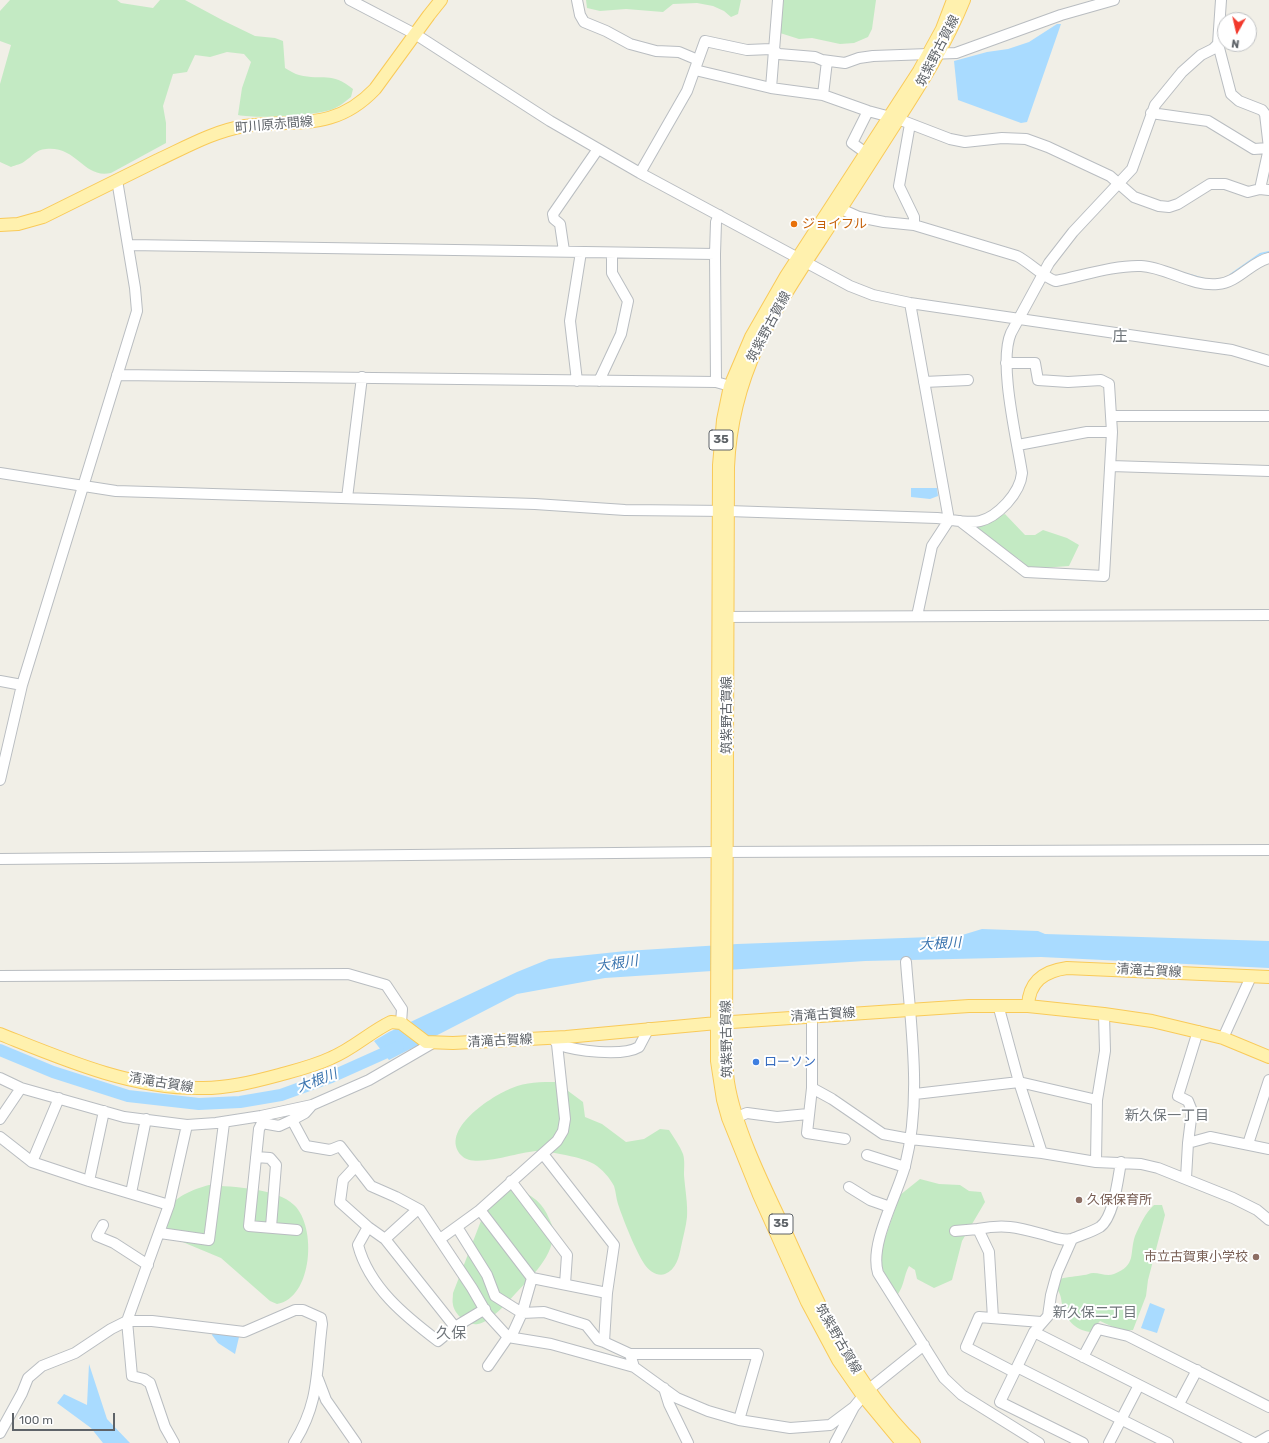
<!DOCTYPE html>
<html>
<head>
<meta charset="utf-8">
<style>
  body { margin:0 }
  #map { position:relative; width:1269px; height:1443px; overflow:hidden; background:#f1efe7; font-family:Rubik,sans-serif }
  canvas { display:block }
  .north { position:absolute; left:1217px; top:12px; width:40px; height:40px; box-sizing:border-box; background:#fff; border:1px solid #bfc1c3; border-radius:50%; rotate:188deg; font-size:11px; font-weight:700; line-height:16px; text-align:center; color:#5e6368 }
  .north::after { content:''; display:block; margin:auto; width:14px; height:18px; background:#f2392c; clip-path:polygon(50% 0,100% 100%,50% 72%,0 100%) }
  .scale { position:absolute; left:12px; top:1413px; width:103px; height:18px; box-sizing:border-box; border:2px solid #5e6368; border-top:0; padding-left:5px; font-size:12px; line-height:14px; white-space:nowrap; color:#5e6368; -webkit-text-stroke:3px #fff; paint-order:stroke }
</style>
</head>
<body>
<div id="map">
<canvas width="1269" height="1443"></canvas>
<div class="north">N</div>
<div class="scale">100 m</div>
</div>
<script>
const g = document.querySelector('canvas').getContext('2d');
g.lineJoin = 'round';
function fillPath(path, color) { g.fillStyle = color; g.fill(path, 'evenodd'); }
function stroke(path, color, width, dash) { g.strokeStyle = color; g.lineWidth = width; g.lineCap = dash ? 'butt' : 'round'; g.setLineDash(dash || []); g.stroke(path); }
function label(font, color, halo, rows, align = 'center') {
  g.font = font + ' Rubik,"Noto Sans JP",sans-serif'; g.lineWidth = 4; g.setLineDash([]); g.textBaseline = 'middle'; g.strokeStyle = halo; g.fillStyle = color; for (const [text, x, y, turn = 0] of rows) {
    g.save(); g.translate(x, y); g.rotate((+turn || 0) * Math.PI / 180); g.textAlign = isNaN(turn) ? turn : align; if (halo) g.strokeText(text, 0, 0); g.fillText(text, 0, 0); g.restore();
  }
}
fillPath(new Path2D(`
  M 10,0 L 117,0 L 121,3 L 153,8 L 160,0 L 185,0 L 224,21 L 255,36 L 275,38 L 283,41 L 285,68 C 290,71 295,74 299,75 C 323,81 331,71 353,89 L 351,97 C 346,101 339,107 333,109 C 315,116 257,119 238,115 L 242,88 L 251,62 L 244,54 L 227,52 L 210,57 L 195,55 L 187,72 L 173,74 L 163,106 L 166,123 L 166,143 L 111,173 C 83,179 78,146 46,149 C 35,150 33,156 25,161 C 22,164 15,165 11,167 L 0,162 L 0,84 L 11,45 L 0,41 L 0,11 Z
  M 586,0 L 741,0 L 738,14 L 731,17 L 724,11 L 713,6 L 697,3 L 673,4 L 663,12 L 626,9 L 600,11 L 587,8 Z
  M 779,0 L 876,0 L 872,29 L 868,37 L 854,43 L 840,44 L 812,38 L 799,39 L 780,33 Z
  M 1005,514 L 1025,535 L 1035,535 L 1043,530 L 1067,538 L 1079,545 L 1069,566 L 1042,568 L 1027,567 L 1019,559 L 970,527 Z
  M 556,1082 L 583,1102 L 585,1117 L 602,1124 L 626,1142 L 644,1139 L 660,1129 L 669,1130 C 674,1138 680,1146 683,1154 C 685,1160 684,1169 684,1175 C 685,1189 688,1204 687,1217 C 686,1227 683,1237 681,1247 C 679,1257 676,1270 665,1274 C 658,1277 649,1271 645,1265 C 636,1252 623,1219 618,1204 C 616,1198 616,1192 614,1186 C 610,1178 602,1169 594,1164 C 582,1157 552,1152 538,1151 C 520,1151 475,1169 462,1156 C 437,1131 493,1095 512,1088 C 526,1082 541,1082 556,1082 Z
  M 920,1179 L 939,1184 L 960,1185 L 969,1191 L 981,1192 L 985,1202 L 962,1241 L 952,1280 L 934,1288 L 917,1279 L 915,1270 L 909,1266 C 904,1275 904,1286 898,1294 L 886,1277 L 880,1262 L 882,1247 L 900,1195 Z
  M 209,1185 C 233,1187 277,1188 294,1205 C 317,1226 313,1298 277,1304 L 270,1301 L 221,1258 L 173,1238 L 163,1229 C 164,1224 165,1218 166,1213 C 172,1197 194,1189 209,1185 Z
  M 512,1187 C 527,1192 540,1200 547,1214 C 549,1219 553,1225 553,1231 C 555,1255 531,1277 516,1293 C 508,1302 490,1322 478,1324 C 468,1326 455,1315 453,1305 C 452,1301 453,1297 453,1293 L 491,1195 Z
  M 1154,1205 L 1162,1205 L 1165,1215 L 1148,1280 L 1146,1296 L 1133,1330 L 1122,1331 L 1100,1321 L 1090,1332 C 1075,1330 1065,1319 1062,1304 C 1061,1298 1061,1295 1057,1289 L 1060,1279 C 1070,1276 1075,1277 1084,1275 C 1087,1275 1090,1273 1093,1273 C 1101,1273 1107,1277 1114,1274 C 1137,1265 1129,1254 1135,1236 C 1140,1225 1145,1213 1154,1205 Z`), '#c3eac3');
fillPath(new Path2D(`
  M 1057,24 L 1061,24 L 1027,122 L 1021,123 L 958,100 L 954,61 L 987,52 L 1008,49 L 1029,42 Z
  M 911,488 L 937,488 L 938,496 L 930,499 L 911,497 Z
  M 982,929 L 1038,931 L 1045,934 L 1269,941 L 1269,968 L 1041,957 L 865,961 L 605,978 L 517,994 L 389,1060 L 374,1041 L 389,1032 L 517,972 L 549,959 L 626,951 L 737,944 L 959,936 Z
  M 1150,1303 L 1165,1309 L 1157,1333 L 1141,1328 Z
  M 213,1332 L 238,1336 L 239,1337 L 235,1354 L 218,1343 L 212,1335 Z
  M 89,1364 L 107,1419 L 130,1443 L 103,1443 L 91,1428 L 57,1403 L 64,1394 L 87,1405 Z`), '#a9dbff');
stroke(new Path2D(`
  M 1183,273 L 1204,279
  M 1230,275 L 1260,254 L 1269,252`), '#a9dbff', 2);
stroke(new Path2D(`
  M 0,1050 L 53,1072 L 128,1096 L 199,1104 L 240,1102 L 281,1095 L 331,1077 L 398,1047`), '#a9dbff', 12);
const minor = new Path2D(`
  M 350,0 L 415,34 L 550,121 L 640,173 L 850,286 L 873,295 L 910,303 L 1232,350 L 1269,361
  M 577,0 L 580,15 L 584,22 L 606,31 L 630,44 L 656,51 L 679,52 L 698,60
  M 1221,0 L 1218,44 L 1231,94 L 1239,101 L 1262,110 L 1265,114 L 1269,148 L 1260,189 L 1269,190
  M 695,70 L 771,88 L 823,95 L 868,111 L 898,119 L 950,139 L 965,142 L 1002,138 L 1026,139 L 1048,147 L 1110,176 L 1134,197 L 1159,206 L 1169,207 L 1178,204 L 1210,184 L 1225,184 L 1248,192 L 1260,189
  M 771,88 L 778,0
  M 823,95 L 827,61
  M 1151,113 L 1208,121 L 1254,149 L 1269,148
  M 910,124 L 899,186 L 914,217 L 914,225
  M 866,153 L 852,143 L 868,111
  M 640,173 L 687,91 L 705,41 L 747,50 L 771,49 L 779,54 L 815,57 L 822,60 L 845,63 L 859,58 L 873,56 L 956,53 L 1061,15 L 1114,0
  M 841,209 L 859,217 L 884,222 L 914,225 L 1017,256 C 1029,262 1046,279 1056,281 C 1082,276 1114,265 1141,266 C 1166,267 1192,287 1218,284 C 1237,283 1251,262 1269,258
  M 129,245 L 715,254
  M 564,251 L 560,224 L 554,219 L 553,214 L 598,149
  M 910,303 L 949,520 L 932,546 L 917,616
  M 117,375 L 716,382 L 730,386
  M 577,381 L 570,321 L 581,252
  M 599,381 L 621,334 L 628,301 L 612,273 L 612,253
  M 716,382 L 715,254 L 716,222 L 719,215
  M 924,382 L 968,380
  M 1112,416 L 1269,416
  M 1018,445 L 1087,432 L 1112,432
  M 1111,466 L 1269,471
  M 0,473 L 116,491 L 535,504 L 625,510 L 728,511 L 937,518 C 970,522 983,529 1007,503 C 1015,494 1021,485 1022,473 C 1017,440 998,362 1011,333 L 1049,263 L 1073,232 L 1132,169 L 1155,105 L 1182,72 L 1201,55 L 1213,49 L 1218,44
  M 347,498 L 362,377
  M 960,521 L 1026,572 L 1104,576 L 1112,432 L 1109,384 L 1101,380 L 1068,382 L 1038,380 L 1035,363 L 1006,363
  M 720,617 L 1269,615
  M 0,681 L 22,685
  M 0,780 L 22,685 L 137,311 L 135,288 L 117,180
  M 0,859 L 718,852 L 1269,850
  M 906,962 C 911,1029 922,1099 905,1166 C 897,1196 869,1244 878,1273 L 944,1378 L 962,1395 L 1039,1443
  M 0,976 L 348,974 L 386,985 L 402,1009 L 401,1023
  M 1000,1005 L 1000,1012 L 1019,1082 L 1042,1153
  M 812,1016 L 812,1088 L 832,1099 L 883,1134 L 910,1139 L 1042,1153 L 1096,1162 L 1141,1164 L 1158,1168 L 1233,1198 L 1257,1210 L 1269,1220
  M 1223,1038 L 1249,981 L 1249,976
  M 557,1044 C 576,1051 622,1057 639,1047 L 649,1028
  M 0,1078 L 21,1088 L 124,1117 L 187,1125 L 216,1123 L 261,1116 L 312,1105 L 369,1080 L 431,1044
  M 812,1088 L 807,1133 L 845,1139
  M 915,1094 L 1019,1082 L 1097,1100
  M 261,1116 L 262,1123 L 279,1126 L 292,1120 L 306,1146 L 330,1150 L 340,1146 L 371,1186 L 396,1197 L 420,1210 L 472,1288 L 487,1314 L 508,1337 L 551,1344 L 634,1367 L 677,1398 L 708,1411 L 739,1420 L 790,1428 L 830,1425 L 854,1407
  M 737,1117 L 747,1113 L 777,1117 L 808,1114
  M 0,1119 L 21,1088
  M 292,1120 L 305,1113 L 312,1105
  M 262,1123 L 259,1129 L 249,1226 L 297,1230
  M 0,1137 L 32,1162 L 89,1181 L 169,1205
  M 1188,1143 L 1192,1111 L 1188,1101 L 1178,1096 L 1198,1031
  M 1248,1144 L 1269,1080
  M 543,1154 L 614,1245 L 607,1293 L 604,1342 L 630,1354 L 634,1367
  M 867,1155 L 905,1167
  M 256,1157 L 270,1158 L 276,1165 L 271,1227
  M 32,1162 L 59,1098
  M 1096,1162 L 1097,1100 L 1105,1051 L 1104,1014
  M 356,1166 L 343,1180 L 340,1202 L 368,1227 L 358,1245 C 369,1287 405,1316 438,1341 L 455,1327 L 485,1309
  M 1186,1178 L 1188,1143 L 1210,1137 L 1269,1149
  M 89,1181 L 104,1111
  M 511,1181 L 567,1255 L 565,1284
  M 849,1187 L 870,1200 L 890,1207
  M 131,1193 L 146,1119
  M 103,1225 L 97,1236 L 114,1243 L 148,1265
  M 368,1227 L 385,1239 L 455,1327
  M 457,1227 L 487,1275 L 495,1296 L 522,1313 L 544,1312 L 586,1325 L 598,1340 L 604,1342
  M 955,1231 L 978,1229
  M 160,1233 L 209,1240 L 224,1123
  M 385,1239 L 418,1209
  M 440,1239 L 480,1210
  M 532,1278 L 607,1293
  M 993,1318 L 989,1252 L 978,1229 C 1004,1224 1016,1227 1042,1234 C 1053,1237 1061,1241 1072,1239
  M 1034,1332 L 1254,1443
  M 511,1337 L 522,1313 L 532,1278 L 480,1210 L 557,1141 L 563,1131 L 565,1119 L 557,1044 L 553,1038
  M 630,1354 L 758,1354 L 739,1420
  M 1083,1357 L 1098,1329 L 1128,1336 L 1269,1407
  M 488,1366 L 508,1337
  M 1017,1367 L 1168,1443
  M 1014,1372 L 966,1347 L 979,1317 L 1041,1322
  M 318,1379 L 326,1400 L 356,1443
  M 664,1388 L 669,1404 L 688,1443
  M 1179,1404 L 1197,1370
  M 0,1433 L 22,1393 L 28,1378 L 42,1366 L 75,1353 L 111,1329 L 127,1321 L 152,1321 L 244,1332 L 295,1310 L 303,1310 L 321,1318 L 322,1324 C 316,1371 320,1402 294,1443
  M 174,1443 L 165,1427 L 150,1383 L 144,1379 L 132,1376 L 127,1321 L 169,1205 L 187,1125
  M 835,1443 L 854,1407 L 868,1390 L 924,1345
  M 1083,1443 L 1000,1402 L 1034,1332 L 1048,1316 L 1051,1295 L 1057,1273 L 1072,1239 C 1081,1235 1092,1232 1100,1227 C 1114,1217 1118,1178 1121,1162
  M 1109,1443 L 1139,1385
  M 1257,1443 L 1269,1436`);
const major = new Path2D(`
  M 0,225 L 18,224 L 43,217 C 81,198 119,179 158,160 C 186,147 214,131 245,126 C 297,119 334,132 375,89 L 429,15 L 441,0
  M 1028,1006 C 1029,982 1044,971 1067,968 L 1269,977
  M 0,1034 C 63,1059 129,1088 198,1088 C 225,1089 253,1082 279,1075 C 297,1070 314,1066 331,1058 C 353,1049 370,1032 391,1022 L 401,1023 L 426,1042 L 453,1043 L 566,1037 L 717,1023 L 909,1010 L 969,1006 L 1028,1006 L 1104,1014 L 1152,1021 L 1223,1038 L 1269,1057
  M 902,1443 L 863,1396 L 838,1360 L 807,1302 L 759,1195 L 728,1118 L 723,1100 L 717,1061 L 717,1023 L 719,465 L 723,420 L 730,386 L 751,337 L 786,276 L 919,71 L 942,29 L 953,0
  M 914,1443 C 852,1382 818,1304 783,1226 C 763,1184 735,1127 728,1082 C 726,1068 726,1054 726,1039 L 728,467 C 732,373 773,312 823,236 C 846,201 869,165 892,129 C 919,87 945,47 964,0`);
stroke(minor, '#b9bdc1', 12);
stroke(major, '#f9ca59', 14);
stroke(minor, '#fff', 10);
stroke(major, '#fff1ae', 12);
for (const [x, y, r, color] of [
  [794,224,4,"#e8710a"],
  [756,1062,4,"#3f7fe0"],
  [1079,1200,4,"#8d6e63"],
  [1256,1257,4,"#8d6e63"]
]) { const dot = new Path2D(); dot.arc(x, y, r, 0, 2 * Math.PI); g.fillStyle = color; g.fill(dot); stroke(dot, '#fff', 1.5); }
for (const [x, y, w] of [
  [721,440,24],
  [781,1224,24]
]) { const box = new Path2D(); box.roundRect(x - w / 2, y - 10, w, 20, 3); g.fillStyle = '#fff'; g.fill(box); stroke(box, '#5e6368', 1); }
label('bold 12px', '#5e6368', null, [
  ["35",721,440],
  ["35",781,1224]
]);
label('13px', '#5e6368', '#fff', [
  ["筑紫野古賀線",938,51,-63],
  ["町川原赤間線",274,125,-5],
  ["筑紫野古賀線",769,327,-62],
  ["筑紫野古賀線",727,715,-90],
  ["清滝古賀線",1149,971,3],
  ["清滝古賀線",823,1015,-4],
  ["筑紫野古賀線",727,1039,-91],
  ["清滝古賀線",500,1041,-3],
  ["清滝古賀線",161,1083,9],
  ["筑紫野古賀線",838,1339,60]
]);
label('13px', '#c56008', '#fff', [
  ["ジョイフル",802,224]
], 'left');
label('13px', '#366cbe', '#fff', [
  ["ローソン",764,1062]
], 'left');
label('13px', '#785e54', '#fff', [
  ["久保保育所",1087,1200],
  ["市立古賀東小学校",1248,1257,"right"]
], 'left');
label('italic 14px', '#3c75af', '#fff', [
  ["大根川",940,944,-3],
  ["大根川",617,964,-8],
  ["大根川",317,1081,-21]
]);
label('14px', '#6f757a', '#fff', [
  ["新久保一丁目",1167,1116],
  ["新久保二丁目",1095,1313]
]);
label('15px', '#6f757a', '#fff', [
  ["庄",1120,337],
  ["久保",451,1334]
]);
</script>
</body>
</html>
